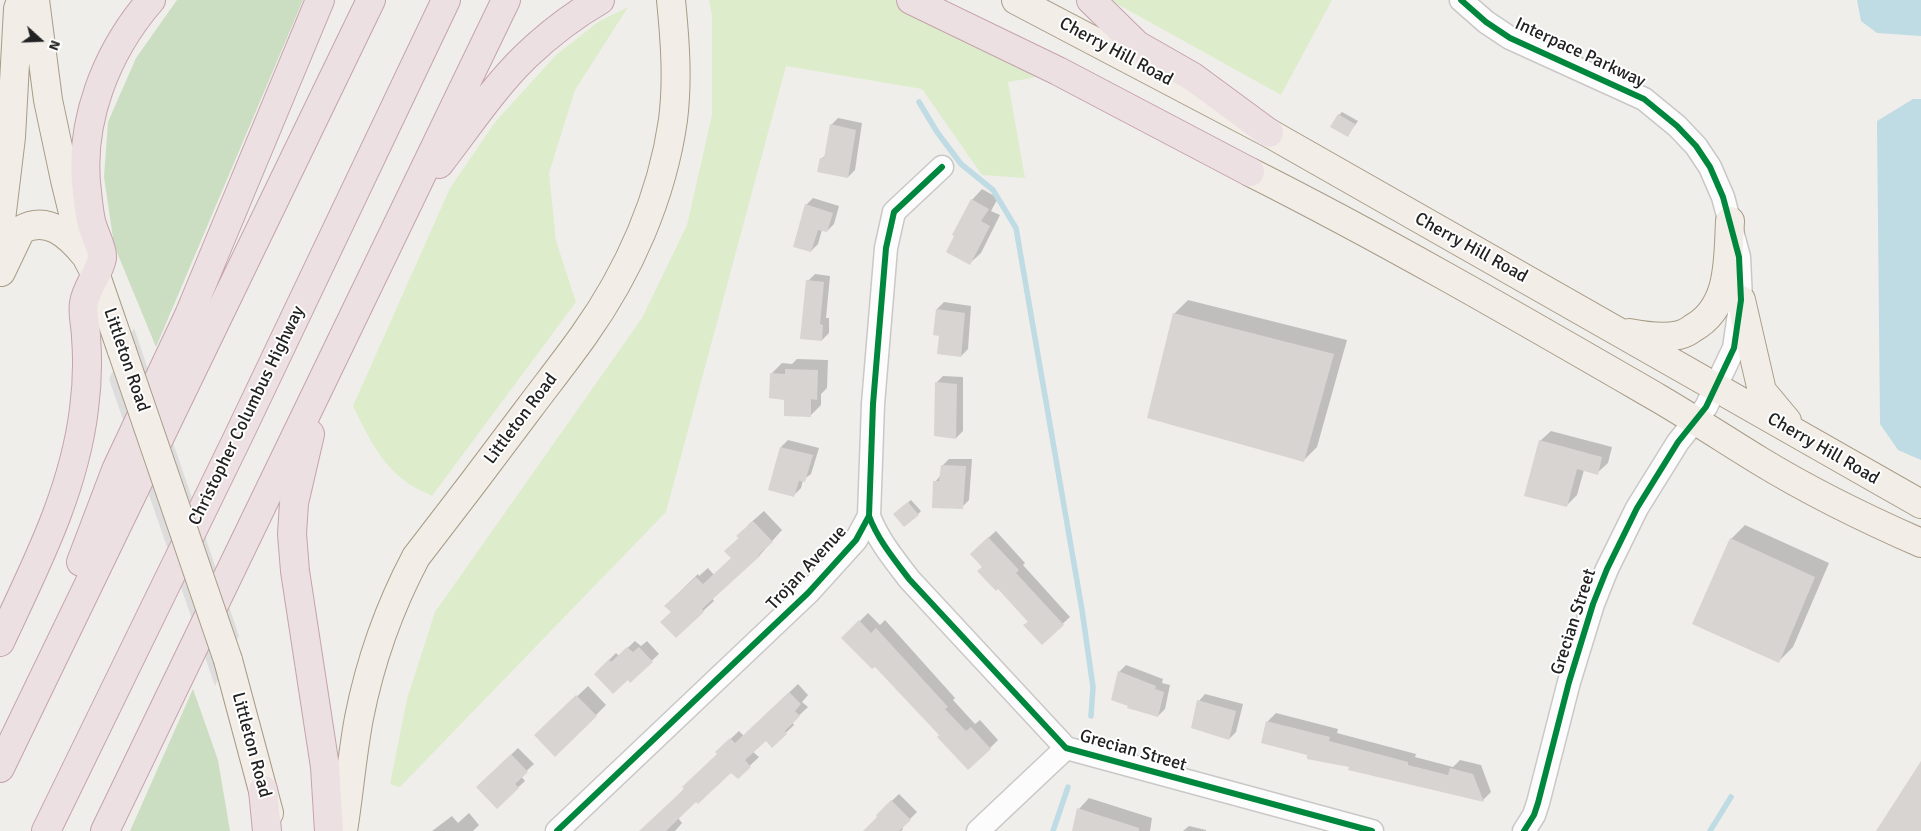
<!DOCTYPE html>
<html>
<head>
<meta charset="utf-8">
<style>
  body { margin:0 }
  #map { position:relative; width:1921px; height:831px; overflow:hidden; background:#f0eeeb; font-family:Signika,sans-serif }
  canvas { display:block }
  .north { position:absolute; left:15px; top:15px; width:50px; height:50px; -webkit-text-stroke:4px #fff; paint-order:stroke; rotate:110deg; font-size:14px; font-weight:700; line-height:20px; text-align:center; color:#222 }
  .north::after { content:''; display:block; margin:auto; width:18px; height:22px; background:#222; clip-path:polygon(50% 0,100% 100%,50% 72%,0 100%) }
</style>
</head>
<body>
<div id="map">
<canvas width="1921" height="831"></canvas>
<div class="north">N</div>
</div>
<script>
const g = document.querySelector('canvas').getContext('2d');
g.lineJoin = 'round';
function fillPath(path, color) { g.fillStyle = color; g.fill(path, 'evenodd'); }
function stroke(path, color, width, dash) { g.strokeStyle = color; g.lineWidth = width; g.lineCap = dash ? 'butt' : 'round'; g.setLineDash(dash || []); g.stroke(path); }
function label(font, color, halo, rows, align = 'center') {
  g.font = font + ' Signika,sans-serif'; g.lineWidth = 4; g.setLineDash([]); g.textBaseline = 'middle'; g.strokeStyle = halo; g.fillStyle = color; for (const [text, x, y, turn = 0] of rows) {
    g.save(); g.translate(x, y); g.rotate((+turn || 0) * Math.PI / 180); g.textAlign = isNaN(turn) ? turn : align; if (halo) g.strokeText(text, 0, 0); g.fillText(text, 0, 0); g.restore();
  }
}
fillPath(new Path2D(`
  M 709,0 L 933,0 L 1054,68 L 1032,78 L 1008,82 L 1025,178 L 982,175 L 922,89 L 786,66 L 666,512 L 400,787 L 390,784 L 407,699 L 435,612 L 642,318 L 687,225 L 712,115 L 712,16 Z
  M 1110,0 L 1332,0 L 1281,95 Z
  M 628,7 L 575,90 L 549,173 L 556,241 L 576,302 L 432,496 C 422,491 410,486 401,478 C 378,459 366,432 353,406 L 450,188 L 496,121 L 556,55 L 598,22 Z`), '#ddeccb');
fillPath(new Path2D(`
  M 177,0 L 303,0 L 156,347 L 114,245 L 104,177 L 108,122 L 136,58 Z
  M 193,689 L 218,760 L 230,831 L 130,831 Z`), '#cbdec1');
fillPath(new Path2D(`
  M 1857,0 L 1921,0 L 1921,36 L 1877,33 L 1861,21 Z
  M 1913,99 L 1921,99 L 1921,460 L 1898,450 L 1880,424 L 1877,121 Z`), '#bfdbe3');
fillPath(new Path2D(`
  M 134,328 L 239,636 L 215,686 L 109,379 Z`), '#dedddd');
fillPath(new Path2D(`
  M 1342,112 L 1358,121 L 1347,136 L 1339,115 Z
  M 838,118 L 862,123 L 855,170 L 848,177 L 821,159 L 826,155 L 831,125 Z
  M 982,189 L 998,198 L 991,211 L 1000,215 L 981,253 L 970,263 L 972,200 Z
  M 813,198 L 839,206 L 834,224 L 827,231 L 822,230 L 818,244 L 811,251 L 806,205 Z
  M 815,274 L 830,276 L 826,318 L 829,318 L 829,333 L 822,340 L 808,281 Z
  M 1188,300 L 1347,340 L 1317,447 L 1303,461 L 1174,314 Z
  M 944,302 L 971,306 L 968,349 L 961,356 L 940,335 L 937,309 Z
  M 797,359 L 828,360 L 827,388 L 821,394 L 821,405 L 810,416 L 785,399 L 771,374 L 782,363 L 792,364 Z
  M 943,376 L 963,377 L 963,431 L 956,438 L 936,383 Z
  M 1551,431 L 1612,447 L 1608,463 L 1597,473 L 1584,470 L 1577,495 L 1566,506 L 1540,441 Z
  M 788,440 L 819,448 L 811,474 L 803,480 L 801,488 L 794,495 L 781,447 Z
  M 949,459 L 972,459 L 969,500 L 962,507 L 935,482 L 941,475 L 942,466 Z
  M 911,500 L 921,511 L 918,514 L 897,511 Z
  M 764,511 L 782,530 L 759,556 L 712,598 L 714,601 L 703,611 L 672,612 L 665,606 L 698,574 L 699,576 L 708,568 L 714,575 L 732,558 L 725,551 L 740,537 L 748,525 Z
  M 1745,525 L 1829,563 L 1793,647 L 1779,661 L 1731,539 Z
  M 996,531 L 1025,563 L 1023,565 L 1070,617 L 1042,643 L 1029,621 L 983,567 L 978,547 Z
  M 868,613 L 880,625 L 885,620 L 955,698 L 953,700 L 975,724 L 980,720 L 998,740 L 990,748 L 941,735 L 875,665 L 843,638 Z
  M 635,641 L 641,646 L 647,641 L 659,654 L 630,681 L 628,678 L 595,674 L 616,653 L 619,656 Z
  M 1126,665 L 1163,679 L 1162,683 L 1170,685 L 1165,709 L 1158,716 L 1119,672 Z
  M 798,684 L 808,695 L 802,702 L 808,707 L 792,722 L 794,725 L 772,746 L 766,739 L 752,751 L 759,757 L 738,777 L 731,771 L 696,800 L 678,818 L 682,823 L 675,831 L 643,831 L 718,754 L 725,744 L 739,731 L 744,736 Z
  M 588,686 L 606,705 L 555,756 L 547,725 Z
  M 1205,694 L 1243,704 L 1236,732 L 1229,739 L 1199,701 Z
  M 1276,713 L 1338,729 L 1337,733 L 1416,754 L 1415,757 L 1453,767 L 1460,760 L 1481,765 L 1491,792 L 1483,800 L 1309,754 L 1267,722 Z
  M 518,748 L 534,764 L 521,776 L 525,781 L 497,807 L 478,787 Z
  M 899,794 L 917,812 L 902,827 L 903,829 L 901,831 L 865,831 L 879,817 L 877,815 Z
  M 1089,798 L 1152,818 L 1150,831 L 1074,831 L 1079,809 Z
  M 469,813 L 479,825 L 473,831 L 432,831 L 452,816 L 458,823 Z
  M 1189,826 L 1206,830 L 1206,831 L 1183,831 Z`), '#0003');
stroke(new Path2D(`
  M 919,102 L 937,132 L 961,164 L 993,190 L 1016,228 L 1082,610 L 1093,687 L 1091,716
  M 1053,831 L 1068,787
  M 1710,831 L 1731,797`), '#bfdbe3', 5.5);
fillPath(new Path2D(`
  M 1338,114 L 1355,124 L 1348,137 L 1330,127 Z
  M 830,124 L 856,130 L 848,178 L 817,172 L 820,158 L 824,158 Z
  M 971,199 L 989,209 L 981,221 L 990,226 L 970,265 L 946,252 L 954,236 L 952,235 Z
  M 805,204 L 833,213 L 827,232 L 818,230 L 811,252 L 793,247 Z
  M 806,280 L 824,282 L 820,324 L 823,325 L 822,341 L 800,339 Z
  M 936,309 L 965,313 L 961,357 L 937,354 L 939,336 L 933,335 Z
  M 1173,313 L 1334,354 L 1304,462 L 1147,418 Z
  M 785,369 L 818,370 L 817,400 L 811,399 L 811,417 L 784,416 L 784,400 L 769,398 L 770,373 L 785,374 Z
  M 935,382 L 957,384 L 956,439 L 934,436 Z
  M 1539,440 L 1602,457 L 1598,475 L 1577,469 L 1567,507 L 1524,496 Z
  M 780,447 L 813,455 L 805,482 L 799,481 L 794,497 L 768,490 Z
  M 941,465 L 966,466 L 963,509 L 932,508 L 933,481 L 939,481 Z
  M 908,502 L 919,515 L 904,527 L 893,514 Z
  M 753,521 L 773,542 L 759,554 L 760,556 L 702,609 L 704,612 L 676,638 L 660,622 L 671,612 L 664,606 L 696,577 L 703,584 L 731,558 L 724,551 L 739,538 L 736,536 Z
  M 988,537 L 1019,570 L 1016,573 L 1064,625 L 1042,645 L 1023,625 L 1028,622 L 998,589 L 996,591 L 977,571 L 982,567 L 970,554 Z
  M 1730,538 L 1815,577 L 1779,663 L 1692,624 Z
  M 859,620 L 871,633 L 876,628 L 948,707 L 945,709 L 966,731 L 971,727 L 991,749 L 968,770 L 937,737 L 939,735 L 875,667 L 872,669 L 841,638 Z
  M 627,647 L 633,652 L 639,647 L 653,662 L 630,683 L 628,680 L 613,694 L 594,674 L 609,659 L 611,662 Z
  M 1118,671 L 1156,686 L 1155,689 L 1164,692 L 1158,717 L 1127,708 L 1128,706 L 1111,700 Z
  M 789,692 L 801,704 L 795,711 L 800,716 L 785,731 L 787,734 L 772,748 L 766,741 L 745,760 L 751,767 L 738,779 L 731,773 L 698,804 L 696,802 L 666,831 L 639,831 L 684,789 L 682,787 L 717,754 L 715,752 L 730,738 L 735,743 Z
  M 576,695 L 597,716 L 555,757 L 534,735 Z
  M 1197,700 L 1236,711 L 1229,740 L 1191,728 Z
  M 1266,721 L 1330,737 L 1329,741 L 1408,762 L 1408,765 L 1448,775 L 1450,768 L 1473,774 L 1484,802 L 1348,770 L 1349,767 L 1307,759 L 1307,755 L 1261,743 Z
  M 511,754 L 528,772 L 515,784 L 519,788 L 497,809 L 476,787 Z
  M 1921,761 L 1921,831 L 1876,831 Z
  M 891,800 L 911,820 L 899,831 L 863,831 L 877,817 L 876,815 Z
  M 1077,808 L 1139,828 L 1139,831 L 1072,831 Z`), '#d7d4d2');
const minor = new Path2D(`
  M 1461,0 L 1486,22 L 1510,38 L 1644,99 L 1677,126 L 1696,146 L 1710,167 L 1723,197 L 1739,257 L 1741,300 L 1734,348 L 1706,407 L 1678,442 L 1637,508 L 1607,569 L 1593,604 L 1569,682 L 1538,803 L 1534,815 L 1524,831
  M 869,516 C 878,540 894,559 909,579 L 1066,748 L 1372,831
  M 557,831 L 808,593 L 856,540 L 869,516 L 873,404 L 886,248 L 894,212 L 942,167
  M 978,831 L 1066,748`);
const major = new Path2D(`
  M 35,0 L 48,100 L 65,180 L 75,221 L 88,260 L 95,273 L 122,351
  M 1016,0 L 1269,133 L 1921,504
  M 1250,172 C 1389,242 1523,320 1658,398 C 1692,418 1726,440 1760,461 C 1811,492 1866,519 1921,543
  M 0,228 L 11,137 L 18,9 L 21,0
  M 1,272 L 21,230 C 47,215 69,235 85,255
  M 1741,300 L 1762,391 L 1787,421
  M 1629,333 C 1645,336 1663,339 1679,335 C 1684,334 1689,331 1693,328 C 1731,307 1728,259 1730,221
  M 228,660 L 269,813
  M 343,831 C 349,794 352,755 359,718 C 370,662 389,608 416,557 C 454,508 492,458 530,407 C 548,383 567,359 584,335 C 629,272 662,197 673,120 C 678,80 675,40 671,0`);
const highway = new Path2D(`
  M 911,0 L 1058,71 L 1250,172
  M 1091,0 L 1137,45 L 1193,77 L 1269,133
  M 439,164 C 467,128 493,88 526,56 C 548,35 574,15 600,0
  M 310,434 L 294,503 L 292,534 L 295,571 L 325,767 L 329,831
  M 81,562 L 116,470 L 189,315 L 320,0
  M 0,642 C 35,567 74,492 84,409 C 87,386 88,361 86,337 C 86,327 82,314 84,303 C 86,288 100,272 102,258 C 103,249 93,231 91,221 C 89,212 88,201 87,192 C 78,123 106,52 151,0
  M 0,768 L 371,0
  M 263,790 L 267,831
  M 46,831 L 238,437 L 446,0
  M 105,831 L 506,0`);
stroke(minor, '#c9c8c7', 25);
stroke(major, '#a79c86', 30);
stroke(highway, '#c5a2ac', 30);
stroke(minor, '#fdfcfc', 22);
stroke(major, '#f3ede7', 28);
stroke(highway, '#ece0e2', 28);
const majorBridge = new Path2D(`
  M 122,351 L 228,660`);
stroke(majorBridge, '#a79c86', 30, []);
stroke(majorBridge, '#f3ede7', 28);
stroke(new Path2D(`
  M 1461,0 L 1486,22 L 1510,38 L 1644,99 L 1677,126 L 1696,146 L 1710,167 L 1723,197 L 1739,257 L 1741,300 L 1734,348 L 1706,407 L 1678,442 L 1637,508 L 1607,569 L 1593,604 L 1569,682 L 1538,803 L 1534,815 L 1524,831
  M 869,516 C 878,540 894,559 909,579 L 1066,748 L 1372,831
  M 557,831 L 808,593 L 856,540 L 869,516 L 873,404 L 886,248 L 894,212 L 942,167`), '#00873e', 6);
label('18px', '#222', '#fff', [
  ["Cherry Hill Road",1116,52,28],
  ["Interpace Parkway",1580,53,25],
  ["Cherry Hill Road",1471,248,29],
  ["Littleton Road",126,360,71],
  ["Christopher Columbus Highway",247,416,-64],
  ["Littleton Road",521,419,-53],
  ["Cherry Hill Road",1823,449,30],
  ["Trojan Avenue",807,568,-47],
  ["Grecian Street",1574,622,-72],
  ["Littleton Road",251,745,75],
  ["Grecian Street",1133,751,16]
]);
</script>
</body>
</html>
